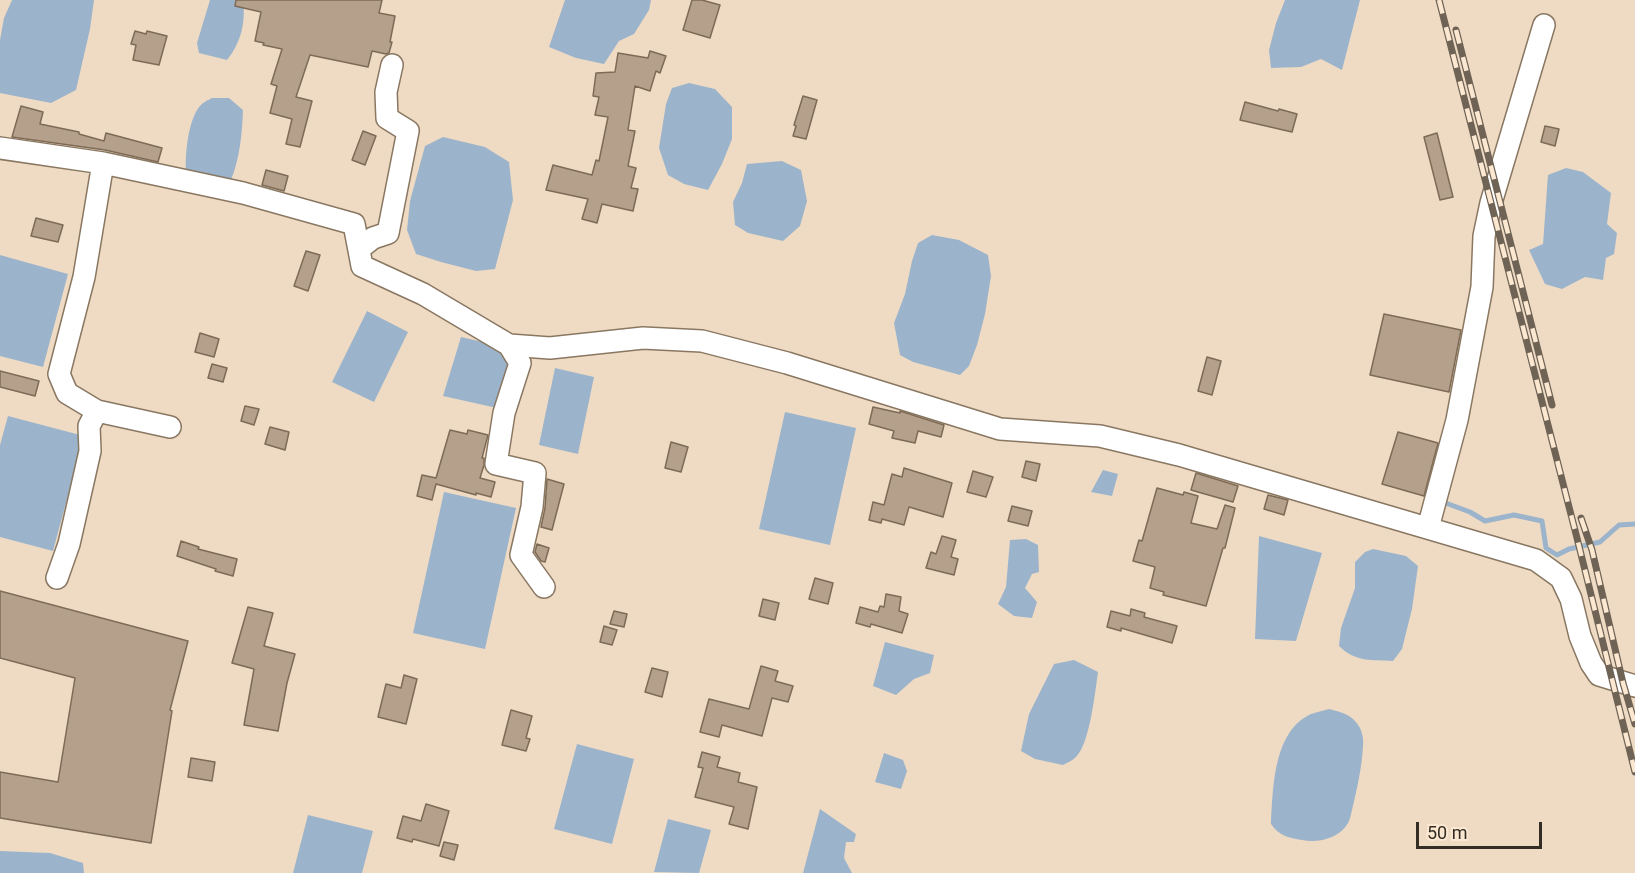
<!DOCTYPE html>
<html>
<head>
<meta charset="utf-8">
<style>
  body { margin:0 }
  #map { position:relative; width:1635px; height:873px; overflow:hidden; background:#efdbc4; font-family:Roboto,sans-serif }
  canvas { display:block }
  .scale { position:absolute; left:1416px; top:822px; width:126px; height:27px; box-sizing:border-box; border:3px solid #342d24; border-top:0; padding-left:8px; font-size:18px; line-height:21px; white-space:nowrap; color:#342d24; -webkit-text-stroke:4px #fce8d1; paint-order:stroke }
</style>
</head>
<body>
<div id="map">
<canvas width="1635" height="873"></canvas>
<div class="scale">50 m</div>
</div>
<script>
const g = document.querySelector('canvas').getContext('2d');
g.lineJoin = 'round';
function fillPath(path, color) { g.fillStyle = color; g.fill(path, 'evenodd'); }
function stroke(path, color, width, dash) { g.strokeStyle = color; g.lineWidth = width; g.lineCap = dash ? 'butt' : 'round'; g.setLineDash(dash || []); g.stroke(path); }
fillPath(new Path2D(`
  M 12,0 L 94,0 L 90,29 L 76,90 L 51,103 L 0,93 L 0,40 L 4,18 Z
  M 210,0 L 243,0 C 246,22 241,43 227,60 L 199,53 L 197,43 Z
  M 565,0 L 651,0 L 649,10 L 634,34 L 619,41 L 604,64 L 576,58 L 549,47 Z
  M 1285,0 L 1360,0 L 1342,70 L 1321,59 L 1301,67 L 1271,68 L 1269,50 L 1276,23 Z
  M 689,83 L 715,89 L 732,107 L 732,139 L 722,164 L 708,190 L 684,184 L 668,175 L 659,148 L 666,104 L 672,88 Z
  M 212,98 L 229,98 L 243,110 C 242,135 240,157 231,180 L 186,172 C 185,154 188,120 200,106 C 202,103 208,100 212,98 Z
  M 443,137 L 485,147 L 509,162 L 513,200 L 495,269 L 476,271 L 441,262 L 416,254 L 407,230 L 410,201 L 425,146 Z
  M 782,161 L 801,170 L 807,201 L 800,226 L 783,241 L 748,233 L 735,225 L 733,202 L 742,183 L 747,164 Z
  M 1566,168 L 1583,172 L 1611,193 L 1607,224 L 1617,233 L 1614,254 L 1606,258 L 1603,280 L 1585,277 L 1562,289 L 1545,284 L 1529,250 L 1543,244 L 1548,175 Z
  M 932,235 L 959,240 L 988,255 L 991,276 L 985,314 L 977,345 L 969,366 L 960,375 L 913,362 L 900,355 L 894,323 L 905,294 L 912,261 L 918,243 Z
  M 0,255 L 68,274 L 43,367 L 0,356 Z
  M 367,311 L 408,332 L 374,402 L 332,382 Z
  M 461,337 L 487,343 L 509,358 L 497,408 L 443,396 Z
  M 555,368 L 594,377 L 578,454 L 539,445 Z
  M 785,412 L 856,428 L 830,545 L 759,529 Z
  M 8,416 L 84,436 L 53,551 L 0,537 L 0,445 Z
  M 1103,470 L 1118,474 L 1112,496 L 1091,492 Z
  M 444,492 L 516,508 L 485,649 L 413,633 Z
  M 1259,536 L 1322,553 L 1296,641 L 1255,639 Z
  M 1026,539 L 1038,545 L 1039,572 L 1032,574 L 1025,588 L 1037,602 L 1032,618 L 1014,616 L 998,604 L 1006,587 L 1010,540 Z
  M 1373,549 L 1406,556 L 1418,566 L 1412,609 L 1402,649 L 1393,661 C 1372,660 1355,662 1339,646 L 1341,628 L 1355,588 L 1355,562 L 1365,552 Z
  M 885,642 L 934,655 L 930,673 L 914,679 L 896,695 L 873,686 Z
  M 1074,660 L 1098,672 C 1095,692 1090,745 1075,758 C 1072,761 1066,763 1063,765 L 1035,759 L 1021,751 L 1029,714 L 1054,664 Z
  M 1329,709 C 1342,712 1353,715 1360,728 C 1362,732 1364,740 1363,746 C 1362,767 1357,789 1352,810 C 1351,814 1350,820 1348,823 C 1339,839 1318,843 1302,840 C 1289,838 1279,836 1271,824 C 1273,789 1273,731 1311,714 C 1316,712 1323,711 1329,709 Z
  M 577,744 L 634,759 L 612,844 L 554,829 Z
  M 884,753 L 903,760 L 907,771 L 901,789 L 875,782 Z
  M 820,809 L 856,834 L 854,842 L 846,842 L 844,858 L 852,873 L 803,873 Z
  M 308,815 L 373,831 L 362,873 L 293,873 Z
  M 668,819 L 711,830 L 699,873 L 654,872 Z
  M 0,851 L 50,853 L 83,863 L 84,873 L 0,873 Z`), '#9cb4cb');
stroke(new Path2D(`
  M 1443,502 L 1470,512 L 1485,521 L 1514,515 L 1542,521 L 1546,548 L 1557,555 L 1569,549 L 1600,542 L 1619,525 L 1635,524`), '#9cb4cb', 5);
const building = new Path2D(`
  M 236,0 L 382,0 L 379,13 L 395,16 L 390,42 L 392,42 L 389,53 L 386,54 L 372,51 L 368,67 L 310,55 L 296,97 L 312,101 L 300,147 L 286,144 L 292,119 L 270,113 L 277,86 L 271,84 L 282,49 L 263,45 L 264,43 L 255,41 L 261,12 L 235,6 Z
  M 692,0 L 702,0 L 720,5 L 710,38 L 683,30 Z
  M 135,31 L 146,34 L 147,31 L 167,36 L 159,65 L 133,60 L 136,45 L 131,44 Z
  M 650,51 L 666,56 L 660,73 L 656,71 L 650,91 L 635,86 L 628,130 L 635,131 L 628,166 L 636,168 L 631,188 L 638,189 L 633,211 L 602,204 L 597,223 L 582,219 L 588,199 L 546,190 L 553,165 L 592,175 L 596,160 L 599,161 L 608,117 L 595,115 L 599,97 L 593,96 L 596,73 L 615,72 L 618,53 L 648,58 Z
  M 803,96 L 817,100 L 806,139 L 793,136 L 796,126 L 794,125 Z
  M 1245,102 L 1278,111 L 1279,109 L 1297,114 L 1292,132 L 1240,120 Z
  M 21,106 L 43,112 L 40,124 L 79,132 L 79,134 L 104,141 L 106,133 L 162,148 L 158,162 L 105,150 L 12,137 Z
  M 1545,126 L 1559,129 L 1555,146 L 1541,142 Z
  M 363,131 L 376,136 L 365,165 L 352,160 Z
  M 1437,133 L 1453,197 L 1440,200 L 1424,137 Z
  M 266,170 L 288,176 L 284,191 L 262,185 Z
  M 36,218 L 63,225 L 58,242 L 31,236 Z
  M 306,251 L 320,255 L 308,291 L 294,286 Z
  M 1384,314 L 1461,330 L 1449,392 L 1370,375 Z
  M 200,333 L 219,339 L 214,357 L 195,352 Z
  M 1207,357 L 1221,361 L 1212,395 L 1198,391 Z
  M 212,364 L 227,368 L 223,382 L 208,378 Z
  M 0,371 L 39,381 L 35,396 L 0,387 Z
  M 245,406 L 259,409 L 254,425 L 241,421 Z
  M 873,407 L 900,413 L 900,411 L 944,425 L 941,437 L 918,431 L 915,443 L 892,438 L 894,431 L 869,424 Z
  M 270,427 L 289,432 L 285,450 L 265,444 Z
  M 450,430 L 467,434 L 468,430 L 488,435 L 482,458 L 484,458 L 484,465 L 480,478 L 495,482 L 491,497 L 476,493 L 476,495 L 436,484 L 432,500 L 417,496 L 422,475 L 436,478 Z
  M 1398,432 L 1438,443 L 1424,496 L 1382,484 Z
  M 671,442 L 688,447 L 681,472 L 665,468 Z
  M 1026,461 L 1040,464 L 1036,481 L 1022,477 Z
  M 904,468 L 952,483 L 943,517 L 909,507 L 904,525 L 882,519 L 881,523 L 869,520 L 873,502 L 884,505 L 892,474 L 902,477 Z
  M 973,471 L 993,477 L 986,497 L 967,492 Z
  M 1196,473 L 1238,486 L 1233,502 L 1191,490 Z
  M 547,479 L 564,484 L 552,530 L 541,527 L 545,508 Z
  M 1157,488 L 1183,495 L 1184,492 L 1198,496 L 1191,523 L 1217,529 L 1225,505 L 1235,508 L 1225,548 L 1223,548 L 1206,606 L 1163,595 L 1164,592 L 1150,588 L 1155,567 L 1133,561 L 1139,540 L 1142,541 Z
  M 1268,495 L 1288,500 L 1284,515 L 1264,509 Z
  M 1012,506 L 1032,511 L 1028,526 L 1008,521 Z
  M 942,536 L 956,540 L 951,557 L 958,559 L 954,575 L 926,568 L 931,552 L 936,554 Z
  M 181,541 L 199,547 L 198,549 L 237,559 L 233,576 L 215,571 L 216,569 L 177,556 Z
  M 537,544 L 549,548 L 545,562 L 541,561 L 535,552 Z
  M 815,578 L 833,583 L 828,604 L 809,599 Z
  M 0,591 L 188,641 L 170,710 L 172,711 L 151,843 L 0,818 L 0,772 L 58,782 L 75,678 L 0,658 Z
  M 886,594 L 901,597 L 899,611 L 908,614 L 902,633 L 871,624 L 870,627 L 856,623 L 860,607 L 878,612 L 880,606 L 884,607 Z
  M 763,599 L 779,603 L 775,620 L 759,616 Z
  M 248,607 L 273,613 L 264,646 L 295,654 L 287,683 L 278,731 L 244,725 L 254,669 L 232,663 Z
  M 1131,609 L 1145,613 L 1144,617 L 1177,626 L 1172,643 L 1121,628 L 1121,631 L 1107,627 L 1111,611 L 1130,616 Z
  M 614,611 L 627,614 L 624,627 L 610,624 Z
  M 604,626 L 617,630 L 612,645 L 600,642 Z
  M 761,666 L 778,671 L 775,681 L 793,686 L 788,702 L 772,698 L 762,736 L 722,725 L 719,737 L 700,732 L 709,699 L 749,709 Z
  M 652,668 L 668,672 L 662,697 L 645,692 Z
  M 404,675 L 417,679 L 406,724 L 378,717 L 386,684 L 401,688 Z
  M 511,710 L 532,716 L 526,738 L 530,739 L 526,751 L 502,745 Z
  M 702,752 L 720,757 L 717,767 L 740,773 L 738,782 L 757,787 L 748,829 L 729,824 L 734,807 L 695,797 L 703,768 L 698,767 Z
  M 191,758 L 215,762 L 212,781 L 188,777 Z
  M 426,804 L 449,811 L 439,846 L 413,839 L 412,842 L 397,838 L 403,816 L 421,821 Z
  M 444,842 L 458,845 L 454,860 L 440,856 Z`);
fillPath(building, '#b4a08b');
stroke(building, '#7e6b57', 1.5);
const street = new Path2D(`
  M 0,148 L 103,163 L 243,193 L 354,224 L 362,266 L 423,294 L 509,345 L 550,348 L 643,338 L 702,341 L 787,363 L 1000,429 L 1100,436 L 1179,455 L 1536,560 L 1561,578 L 1571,599 L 1580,636 L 1591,663 L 1599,675 L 1635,686
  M 359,249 L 373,238 L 388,233 L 408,131 L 387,118 L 386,92 L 392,65
  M 509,345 L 520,363 L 504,413 L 496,464 L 535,473 L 532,507 L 521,555 L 544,587
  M 97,411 L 170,427
  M 1428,528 L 1457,420 L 1482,287 L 1484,236 L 1491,203 L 1544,25
  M 57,578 L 69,544 L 90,451 L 89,426 L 97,411 L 67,393 L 59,374 L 84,277 L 103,163`);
stroke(street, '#897762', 24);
stroke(street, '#fff', 21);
const rail = new Path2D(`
  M 1439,0 L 1577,538 L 1635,772
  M 1456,30 L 1552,405
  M 1581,518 L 1592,550 L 1623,683 L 1635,724`);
stroke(rail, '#6e6355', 7);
stroke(rail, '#fce8d1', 4.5, [14]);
</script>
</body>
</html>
